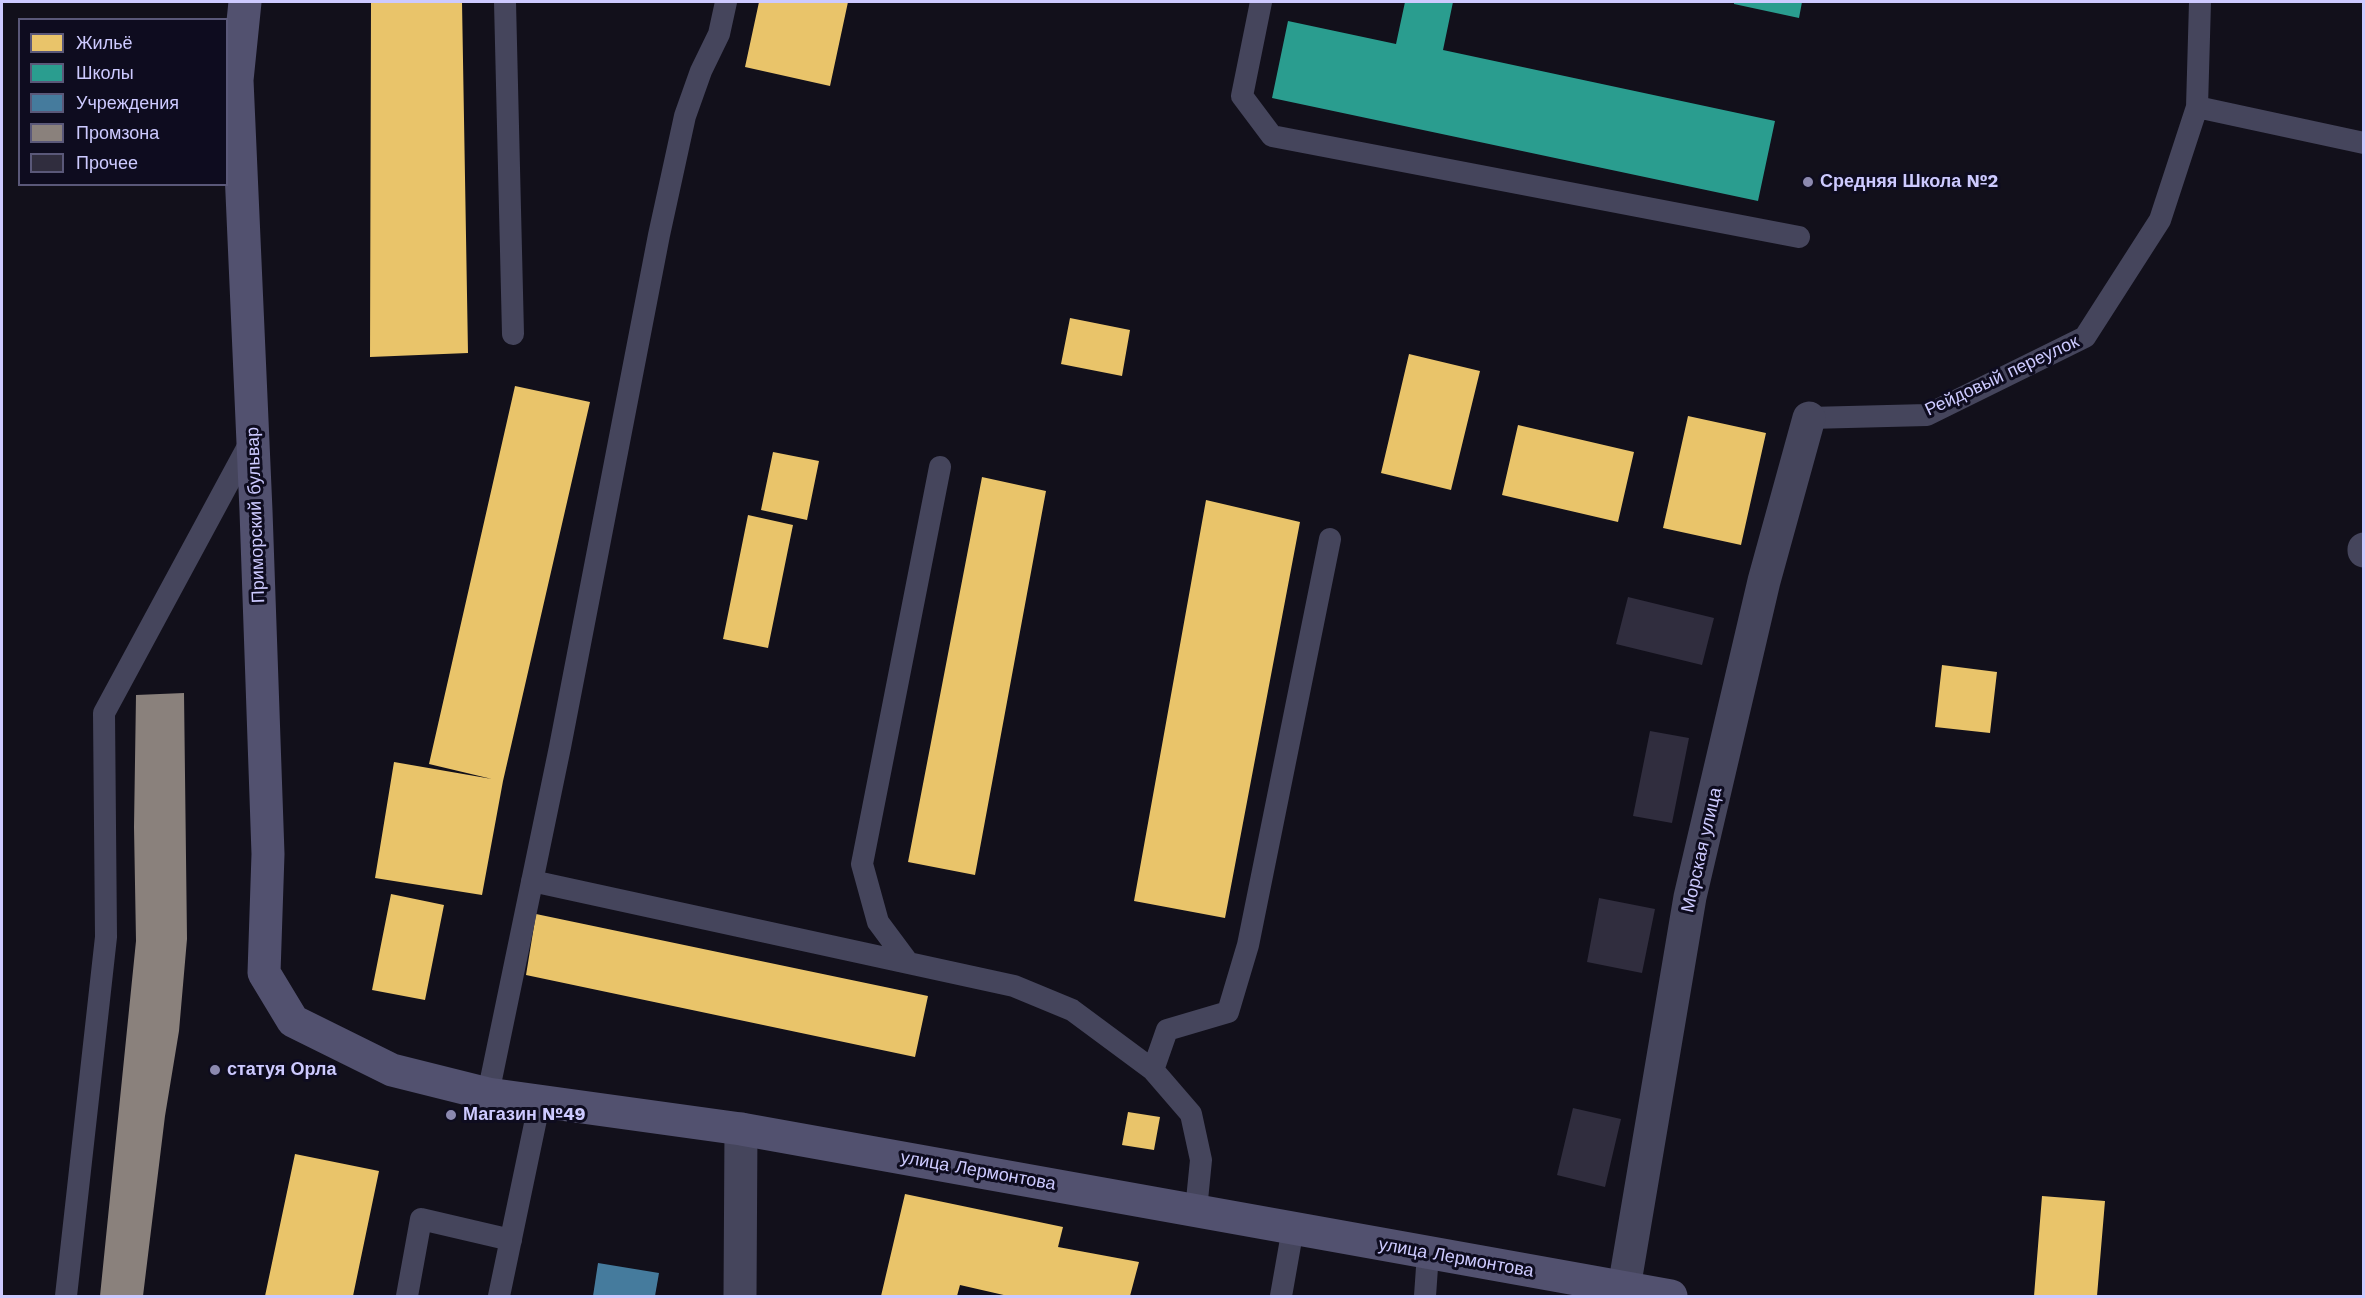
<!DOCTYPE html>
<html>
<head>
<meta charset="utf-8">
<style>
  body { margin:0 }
  #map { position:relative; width:2365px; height:1298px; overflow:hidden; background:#12101b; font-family:"Work Sans",sans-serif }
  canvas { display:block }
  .frame { position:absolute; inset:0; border:3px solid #cdcaff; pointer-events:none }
  .legend { position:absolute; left:18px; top:18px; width:210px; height:168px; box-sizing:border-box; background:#0e0c1f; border:2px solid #5a5879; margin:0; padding:8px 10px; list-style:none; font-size:18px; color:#cdcaff }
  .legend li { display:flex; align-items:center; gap:12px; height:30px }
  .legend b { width:30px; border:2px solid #5a5879 }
</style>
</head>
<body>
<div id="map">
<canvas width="2365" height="1298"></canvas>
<div class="frame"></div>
<ul class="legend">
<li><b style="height:16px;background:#e9c46a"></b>Жильё</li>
<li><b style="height:16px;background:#2a9d8f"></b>Школы</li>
<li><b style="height:16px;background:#457b9d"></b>Учреждения</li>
<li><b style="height:16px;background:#8a817c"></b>Промзона</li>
<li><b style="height:16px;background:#302d3e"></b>Прочее</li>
</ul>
</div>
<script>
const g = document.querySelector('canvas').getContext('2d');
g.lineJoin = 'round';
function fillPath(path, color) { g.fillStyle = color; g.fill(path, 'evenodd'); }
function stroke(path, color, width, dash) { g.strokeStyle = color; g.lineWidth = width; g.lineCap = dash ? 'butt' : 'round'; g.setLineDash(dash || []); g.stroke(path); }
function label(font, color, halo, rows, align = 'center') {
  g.font = font + ' "Work Sans",sans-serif'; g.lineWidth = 6; g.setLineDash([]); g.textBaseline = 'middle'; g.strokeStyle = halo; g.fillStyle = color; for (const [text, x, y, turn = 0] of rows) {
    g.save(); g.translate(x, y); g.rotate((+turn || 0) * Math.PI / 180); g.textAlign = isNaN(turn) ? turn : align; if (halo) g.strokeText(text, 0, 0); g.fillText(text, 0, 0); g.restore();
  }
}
fillPath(new Path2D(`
  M 371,2 L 462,2 L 468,353 L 370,357 Z
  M 759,2 L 848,2 L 830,86 L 745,67 Z
  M 1070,318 L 1130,330 L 1122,376 L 1061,364 Z
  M 1409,354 L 1480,371 L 1451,490 L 1381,473 Z
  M 515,386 L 590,402 L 503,781 L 482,895 L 375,878 L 394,762 L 492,779 L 429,764 Z
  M 1688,416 L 1766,433 L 1741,545 L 1663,528 Z
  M 1518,425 L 1634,452 L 1618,522 L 1502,495 Z
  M 773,452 L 819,461 L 807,520 L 761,510 Z
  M 982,477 L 1046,491 L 975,875 L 908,862 Z
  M 1206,500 L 1300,522 L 1225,918 L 1134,901 Z
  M 748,515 L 793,525 L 768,648 L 723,639 Z
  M 1942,665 L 1997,672 L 1990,733 L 1935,727 Z
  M 391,894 L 444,905 L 425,1000 L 372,990 Z
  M 536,914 L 928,996 L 915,1057 L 526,975 Z
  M 1128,1112 L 1160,1117 L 1154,1150 L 1122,1145 Z
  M 295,1154 L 379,1171 L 353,1296 L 265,1296 Z
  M 905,1194 L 1063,1227 L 1058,1247 L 1139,1262 L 1130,1296 L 1008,1296 L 960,1285 L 957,1296 L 881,1296 Z
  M 2042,1196 L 2105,1201 L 2097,1296 L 2034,1296 Z`), '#e9c46a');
fillPath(new Path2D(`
  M 1405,2 L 1453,2 L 1443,50 L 1775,121 L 1758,201 L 1272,98 L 1288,21 L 1396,44 Z
  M 1734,2 L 1802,2 L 1799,18 L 1734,4 Z`), '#2a9d8f');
fillPath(new Path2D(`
  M 598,1263 L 659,1273 L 655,1296 L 593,1296 Z`), '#457b9d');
fillPath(new Path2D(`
  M 184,693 L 187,939 L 179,1031 L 165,1116 L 143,1296 L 100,1296 L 136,941 L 134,827 L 136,695 Z`), '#8a817c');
fillPath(new Path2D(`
  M 1628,597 L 1714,618 L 1702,665 L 1616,644 Z
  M 1650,731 L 1689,738 L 1672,823 L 1633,816 Z
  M 1599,898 L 1655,909 L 1642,973 L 1587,962 Z
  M 1573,1108 L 1621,1119 L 1605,1187 L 1557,1175 Z`), '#302d3e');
stroke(new Path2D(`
  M 505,2 L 513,334
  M 1261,2 L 1242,96 L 1272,136 L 1799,237
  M 2197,107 L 2364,143
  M 1809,418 L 1927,415 L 2085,337 L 2160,220 L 2197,107 L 2200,2
  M 532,881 L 1014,986 L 1072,1010 L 1153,1070 L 1191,1114 L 1201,1160 L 1196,1210
  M 907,961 L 878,922 L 862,864 L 940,467
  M 1153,1070 L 1167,1030 L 1228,1012 L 1248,945 L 1330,539
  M 488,1094 L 560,747 L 659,235 L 685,116 L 701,71 L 719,34 L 726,2
  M 66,1296 L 106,937 L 104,713 L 252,439
  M 407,1296 L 421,1219 L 511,1240
  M 499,1296 L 540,1100
  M 1281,1296 L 1293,1228
  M 1425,1296 L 1428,1253`), '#45455c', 22);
stroke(new Path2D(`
  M 2364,549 L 2364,551
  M 1624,1288 L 1690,897 L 1764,581 L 1809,418
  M 740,1296 L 741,1129`), '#45455c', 33);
stroke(new Path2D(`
  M 245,2 L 237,80 L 256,511 L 268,854 L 264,973 L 293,1021 L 392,1070 L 488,1094 L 741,1129 L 1671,1296`), '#52516f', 33);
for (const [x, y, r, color] of [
  [1808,182,6,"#8c89af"],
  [215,1070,6,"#8c89af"],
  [451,1115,6,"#8c89af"]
]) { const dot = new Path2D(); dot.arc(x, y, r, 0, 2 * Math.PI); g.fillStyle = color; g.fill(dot); stroke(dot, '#0e0c1f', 2); }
label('bold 18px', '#cdcaff', '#0e0c1f', [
  ["Средняя Школа №2",1820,182],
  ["статуя Орла",227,1070],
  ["Магазин №49",463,1115]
], 'left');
label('18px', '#cdcaff', '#0e0c1f', [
  ["Рейдовый переулок",2002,376,-25],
  ["Приморский бульвар",256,515,-92],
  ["Морская улица",1702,850,-77],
  ["улица Лермонтова",978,1171,10],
  ["улица Лермонтова",1456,1258,10]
]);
</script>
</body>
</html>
